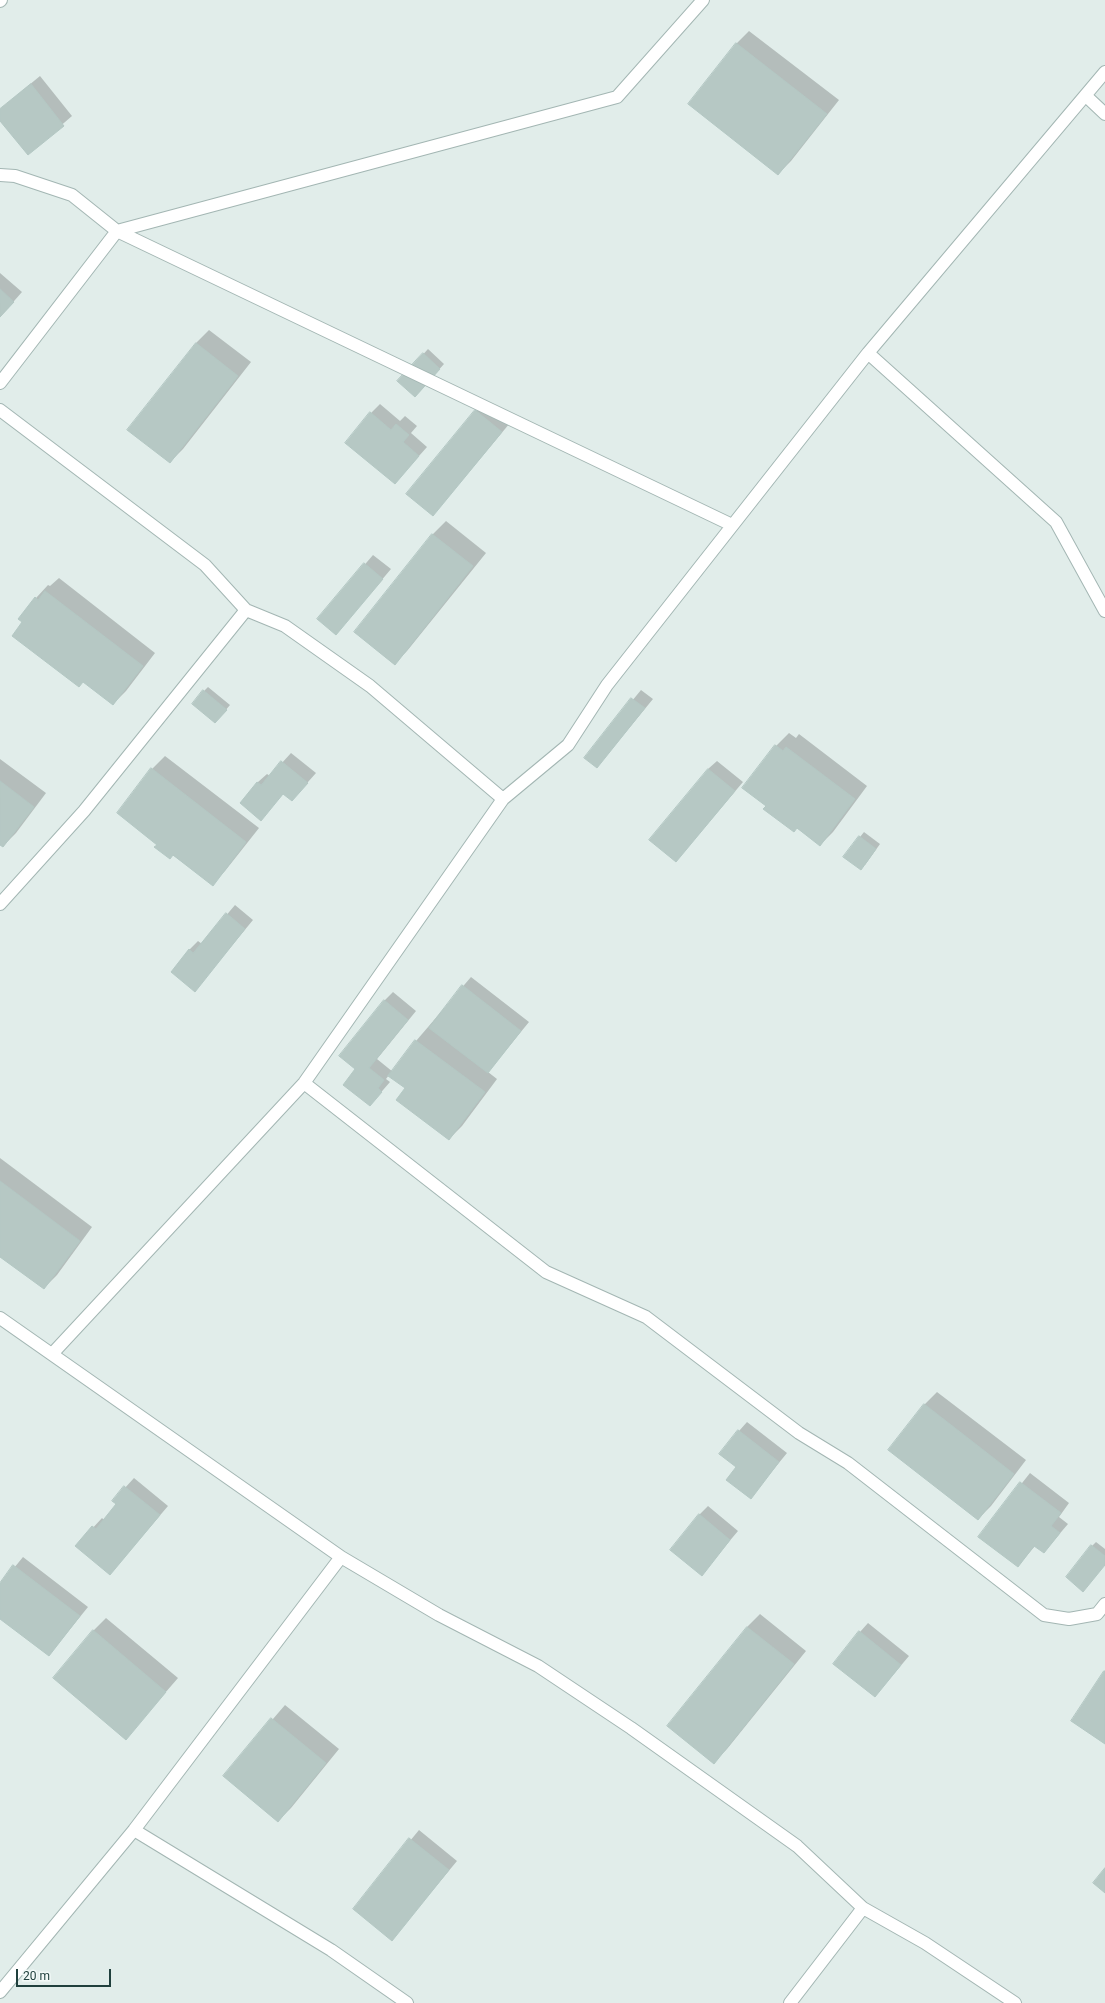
<!DOCTYPE html>
<html>
<head>
<meta charset="utf-8">
<style>
  body { margin:0 }
  #map { position:relative; width:1105px; height:2003px; overflow:hidden; background:#e1edea; font-family:Roboto,sans-serif }
  canvas { display:block }
  .scale { position:absolute; left:16px; top:1969px; width:95px; height:18px; box-sizing:border-box; border:2px solid #20403d; border-top:0; padding-left:5px; font-size:12px; line-height:14px; white-space:nowrap; color:#20403d; -webkit-text-stroke:3px #f2f9f7; paint-order:stroke }
</style>
</head>
<body>
<div id="map">
<canvas width="1105" height="2003"></canvas>
<div class="scale">20 m</div>
</div>
<script>
const g = document.querySelector('canvas').getContext('2d');
g.lineJoin = 'round';
function fillPath(path, color) { g.fillStyle = color; g.fill(path, 'evenodd'); }
function stroke(path, color, width, dash) { g.strokeStyle = color; g.lineWidth = width; g.lineCap = dash ? 'butt' : 'round'; g.setLineDash(dash || []); g.stroke(path); }
fillPath(new Path2D(`
  M 749,31 L 839,100 L 791,161 L 778,174 L 736,44 Z
  M 40,76 L 72,116 L 28,154 L 0,119 L 0,109 Z
  M 0,273 L 22,292 L 0,317 Z
  M 209,330 L 251,362 L 183,449 L 170,462 L 129,430 L 196,343 Z
  M 428,349 L 444,364 L 419,392 L 399,381 Z
  M 485,402 L 510,423 L 433,515 L 476,411 Z
  M 380,404 L 400,421 L 405,416 L 417,426 L 411,433 L 427,447 L 395,483 L 371,413 Z
  M 446,521 L 486,553 L 407,651 L 394,664 L 355,632 L 433,534 Z
  M 373,555 L 391,569 L 336,634 L 318,619 Z
  M 59,578 L 155,653 L 126,691 L 113,704 L 83,681 L 23,622 L 36,598 L 48,585 L 50,586 Z
  M 208,687 L 230,705 L 219,718 L 204,691 Z
  M 641,690 L 653,699 L 597,767 L 585,758 Z
  M 789,733 L 796,738 L 799,734 L 867,786 L 833,832 L 820,845 L 767,806 L 776,746 Z
  M 291,753 L 316,773 L 292,800 L 284,793 L 261,819 L 241,803 L 258,782 L 267,774 L 270,776 Z
  M 165,756 L 259,828 L 225,871 L 212,884 L 158,844 L 152,769 Z
  M 0,759 L 46,793 L 16,833 L 3,846 L 0,843 Z
  M 717,761 L 743,782 L 676,861 L 708,769 Z
  M 864,832 L 880,844 L 865,865 L 844,857 Z
  M 235,905 L 253,920 L 195,990 L 189,950 L 198,941 L 202,944 Z
  M 471,977 L 529,1022 L 488,1072 L 497,1079 L 462,1126 L 449,1139 L 406,1088 L 389,1075 L 386,1079 L 390,1082 L 370,1105 L 356,1069 L 384,1001 L 393,992 L 416,1011 L 377,1059 L 393,1072 L 416,1041 Z
  M 0,1158 L 92,1227 L 57,1275 L 44,1288 L 0,1255 Z
  M 937,1392 L 1026,1460 L 991,1506 L 978,1519 L 924,1405 Z
  M 747,1422 L 787,1453 L 751,1497 L 737,1467 L 739,1431 Z
  M 1030,1473 L 1069,1503 L 1059,1517 L 1068,1524 L 1044,1552 L 1035,1546 L 1018,1566 L 980,1536 Z
  M 134,1478 L 168,1506 L 110,1574 L 76,1546 L 102,1518 L 104,1520 L 118,1504 L 113,1501 Z
  M 708,1506 L 738,1531 L 701,1575 L 699,1515 Z
  M 1096,1542 L 1105,1549 L 1105,1565 L 1092,1546 Z
  M 23,1557 L 88,1607 L 49,1655 L 0,1617 L 0,1585 Z
  M 760,1614 L 806,1651 L 727,1749 L 714,1762 L 747,1627 Z
  M 106,1618 L 178,1678 L 126,1738 L 93,1631 Z
  M 868,1623 L 909,1656 L 875,1696 L 860,1632 Z
  M 285,1705 L 339,1749 L 291,1808 L 278,1821 L 224,1776 Z
  M 419,1830 L 457,1861 L 392,1939 L 354,1909 Z`), '#0003');
const building = new Path2D(`
  M 736,43 L 827,114 L 778,175 L 688,104 Z
  M 31,84 L 64,126 L 28,155 L 0,121 L 0,109 Z
  M 0,289 L 14,302 L 0,317 Z
  M 196,343 L 238,376 L 170,463 L 127,430 Z
  M 423,353 L 440,369 L 415,397 L 397,381 Z
  M 475,410 L 502,432 L 433,516 L 406,494 Z
  M 370,412 L 391,430 L 396,424 L 409,435 L 403,442 L 419,456 L 395,484 L 345,443 Z
  M 432,534 L 473,566 L 395,665 L 354,632 Z
  M 364,563 L 383,579 L 336,635 L 317,619 Z
  M 45,591 L 143,666 L 113,705 L 83,682 L 79,687 L 12,636 L 22,622 L 18,619 L 35,597 L 38,600 Z
  M 203,690 L 227,710 L 215,723 L 192,704 Z
  M 631,698 L 645,708 L 597,768 L 584,758 Z
  M 775,745 L 783,751 L 786,747 L 855,799 L 820,846 L 797,828 L 794,832 L 763,809 L 766,806 L 742,788 Z
  M 281,761 L 308,783 L 292,801 L 283,794 L 261,821 L 240,803 L 257,782 L 261,785 Z
  M 151,768 L 246,842 L 213,886 L 173,855 L 170,859 L 154,847 L 157,845 L 117,813 Z
  M 708,769 L 735,791 L 676,862 L 649,840 Z
  M 0,781 L 34,807 L 3,847 L 0,845 Z
  M 859,836 L 876,849 L 861,870 L 843,857 Z
  M 226,913 L 245,929 L 195,992 L 171,972 L 189,949 L 193,953 Z
  M 462,985 L 521,1031 L 488,1073 L 429,1028 Z
  M 384,1000 L 408,1020 L 369,1068 L 384,1080 L 378,1088 L 382,1092 L 370,1106 L 343,1085 L 355,1069 L 339,1056 Z
  M 415,1040 L 485,1092 L 449,1140 L 396,1100 L 405,1088 L 388,1076 Z
  M 0,1181 L 80,1241 L 44,1289 L 0,1257 Z
  M 924,1404 L 1014,1474 L 978,1520 L 888,1450 Z
  M 738,1430 L 779,1462 L 751,1499 L 726,1480 L 736,1467 L 719,1454 Z
  M 1020,1482 L 1061,1513 L 1051,1526 L 1060,1533 L 1044,1553 L 1034,1546 L 1018,1567 L 978,1537 Z
  M 124,1486 L 160,1515 L 110,1575 L 75,1546 L 92,1526 L 96,1529 L 116,1504 L 112,1501 Z
  M 699,1514 L 730,1540 L 702,1576 L 670,1550 Z
  M 1091,1545 L 1105,1556 L 1105,1565 L 1083,1592 L 1066,1577 Z
  M 13,1565 L 80,1616 L 49,1656 L 0,1619 L 0,1583 Z
  M 747,1627 L 794,1664 L 714,1764 L 667,1726 Z
  M 93,1630 L 166,1692 L 126,1740 L 53,1678 Z
  M 859,1631 L 901,1665 L 875,1697 L 833,1664 Z
  M 1104,1671 L 1105,1671 L 1105,1744 L 1071,1721 Z
  M 271,1718 L 326,1763 L 278,1822 L 223,1776 Z
  M 409,1838 L 449,1870 L 392,1941 L 353,1909 Z
  M 1105,1868 L 1105,1893 L 1093,1883 Z`);
fillPath(building, '#b6c8c4');
stroke(building, '#b3c7c3', 1);
const minor = new Path2D(`
  M 0,1 L 1,0
  M 1086,96 L 1105,114
  M 0,175 L 15,176 L 72,195 L 117,231 L 732,525
  M 868,353 L 1056,522 L 1105,611
  M 0,383 L 117,231 L 617,97 L 703,0
  M 0,410 L 205,565 L 246,610 L 285,626 L 370,686 L 503,799
  M 0,904 L 84,811 L 246,610
  M 304,1083 L 546,1272 L 646,1317 L 799,1433 L 848,1463 L 1044,1615 L 1069,1619 L 1097,1614 L 1105,1604
  M 0,1318 L 341,1557 L 439,1615 L 538,1666 L 631,1728 L 797,1846 L 863,1908 L 925,1943 L 1015,2003
  M 52,1354 L 304,1083 L 503,799 L 568,745 L 607,685 L 868,353 L 1105,72
  M 134,1830 L 331,1950 L 407,2003
  M 0,1992 L 134,1830 L 341,1557
  M 790,2003 L 863,1908`);
stroke(minor, '#a3b6b3', 14);
stroke(minor, '#fff', 12);
</script>
</body>
</html>
